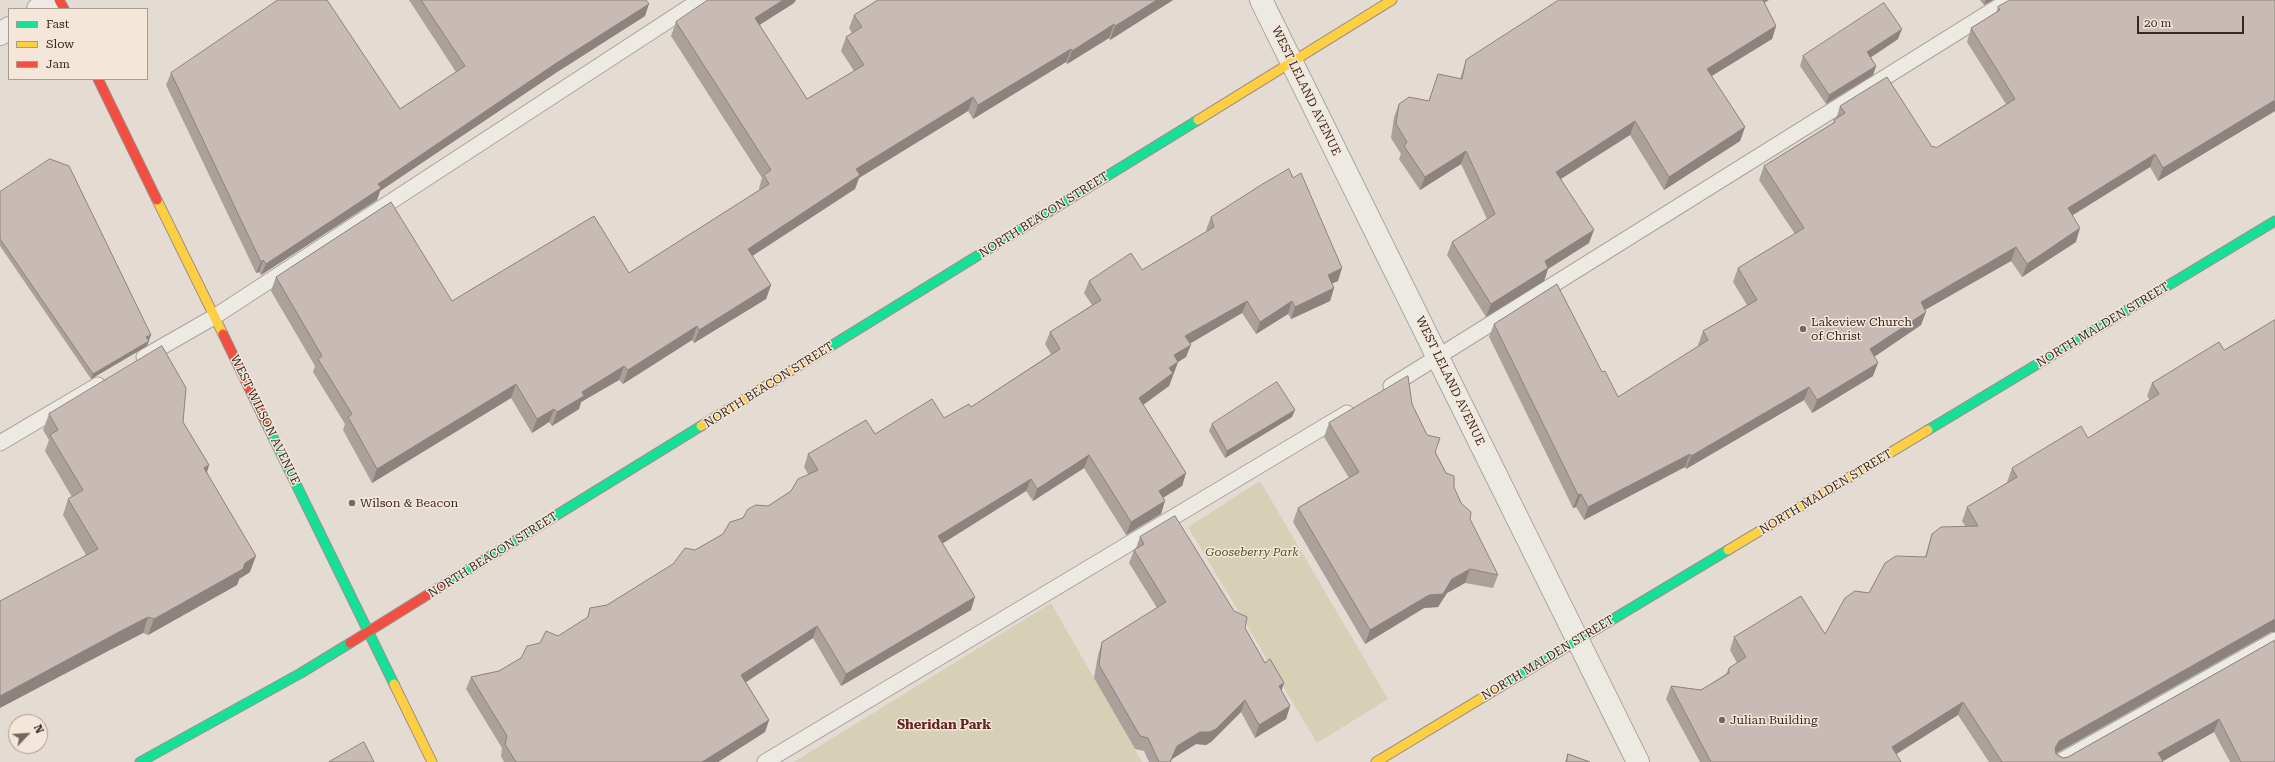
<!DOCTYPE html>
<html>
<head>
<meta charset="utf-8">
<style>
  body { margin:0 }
  #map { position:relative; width:2275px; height:762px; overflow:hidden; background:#e4dcd3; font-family:"Roboto Serif",serif }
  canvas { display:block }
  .legend { position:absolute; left:8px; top:8px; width:140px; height:72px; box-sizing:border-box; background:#f4e7da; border:1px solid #aa9b90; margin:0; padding:5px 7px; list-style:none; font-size:12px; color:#3a2922 }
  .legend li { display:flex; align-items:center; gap:8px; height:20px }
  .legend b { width:20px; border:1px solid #aa9b90 }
  .north { position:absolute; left:8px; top:714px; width:40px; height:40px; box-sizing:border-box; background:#f4e7da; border:1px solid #aa9b90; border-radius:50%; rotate:65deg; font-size:11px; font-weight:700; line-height:16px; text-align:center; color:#3a2922 }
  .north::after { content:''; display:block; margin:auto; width:14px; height:18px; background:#766860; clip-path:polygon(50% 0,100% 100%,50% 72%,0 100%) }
  .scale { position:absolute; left:2137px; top:16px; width:107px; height:18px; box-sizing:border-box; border:2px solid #3a2922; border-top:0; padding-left:5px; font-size:12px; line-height:14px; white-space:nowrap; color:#3a2922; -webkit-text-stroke:3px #f4e7da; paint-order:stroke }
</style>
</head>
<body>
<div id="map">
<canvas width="2275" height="762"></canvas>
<ul class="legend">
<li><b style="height:5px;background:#16e098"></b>Fast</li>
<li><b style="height:5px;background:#ffcf43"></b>Slow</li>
<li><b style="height:5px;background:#f24e42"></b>Jam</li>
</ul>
<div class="north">N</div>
<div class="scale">20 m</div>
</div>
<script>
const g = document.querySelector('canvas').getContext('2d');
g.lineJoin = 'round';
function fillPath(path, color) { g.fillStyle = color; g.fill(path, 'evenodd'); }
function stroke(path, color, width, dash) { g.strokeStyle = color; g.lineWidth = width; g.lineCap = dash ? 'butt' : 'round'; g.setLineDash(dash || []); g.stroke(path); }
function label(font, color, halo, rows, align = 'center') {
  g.font = font + ' "Roboto Serif",serif'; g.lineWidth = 3; g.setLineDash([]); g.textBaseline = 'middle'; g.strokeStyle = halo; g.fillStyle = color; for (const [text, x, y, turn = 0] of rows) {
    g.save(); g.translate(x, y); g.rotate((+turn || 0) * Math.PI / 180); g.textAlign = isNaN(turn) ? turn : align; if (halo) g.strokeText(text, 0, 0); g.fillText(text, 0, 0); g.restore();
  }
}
fillPath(new Path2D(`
  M 1260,481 L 1388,699 L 1317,743 L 1188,527 Z
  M 1051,603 L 1142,762 L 794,762 Z`), '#d6d0b6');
const lane = new Path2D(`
  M 144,357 L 214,317 L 700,0
  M 1391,386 L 2009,0
  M 0,443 L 98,385
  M 765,762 L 1347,413
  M 2059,762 L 2275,640`);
const street = new Path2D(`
  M 1261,0 L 1638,762
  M 38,9 L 51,0
  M 0,34 L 9,28`);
const fast = new Path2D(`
  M 826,349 L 1198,120
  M 265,421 L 394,684
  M 1928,430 L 2275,221
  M 440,587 L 701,426
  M 1500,687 L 1728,550
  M 140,762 L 301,673 L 350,643`);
const slow = new Path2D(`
  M 1198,120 L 1392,0
  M 157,200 L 223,334
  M 701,426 L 826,349
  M 1728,550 L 1928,430
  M 394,684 L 432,762
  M 1376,762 L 1500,687`);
const jam = new Path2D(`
  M 59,0 L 64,9
  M 98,79 L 157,200
  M 223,334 L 265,421
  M 350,643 L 440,587`);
stroke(lane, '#aba29b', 17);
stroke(street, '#aba29b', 24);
stroke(fast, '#9a918b', 11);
stroke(slow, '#9a918b', 11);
stroke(jam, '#9a918b', 11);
stroke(lane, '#ede9e3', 15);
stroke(street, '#ede9e3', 22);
stroke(fast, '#16e098', 9);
stroke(slow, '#ffcf43', 9);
stroke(jam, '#f24e42', 9);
fillPath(new Path2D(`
  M 409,0 L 646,0 L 645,16 L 554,74 L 380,191 L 377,200 L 261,275 L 259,272 L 256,273 L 166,85 L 171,73 L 400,109 L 456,72 Z
  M 878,0 L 1173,0 L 1110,40 L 1109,38 L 1067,64 L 1066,62 L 973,119 L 968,111 L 859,178 L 855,189 L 752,256 L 771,285 L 766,299 L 694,343 L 692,340 L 623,384 L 619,380 L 581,402 L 579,409 L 552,426 L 549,422 L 532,433 L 511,398 L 372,483 L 343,430 L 345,424 L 313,372 L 315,366 L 271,291 L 276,277 L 452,301 L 629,273 L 760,190 L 759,188 L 762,178 L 671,36 L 676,22 L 794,3 L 759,25 L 807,99 L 854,71 L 841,51 L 846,37 L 852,33 L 849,28 L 854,15 Z
  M 1980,0 L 1993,0 L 1984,5 Z
  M 2275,0 L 2275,111 L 2158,181 L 2150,167 L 2073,215 L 2076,242 L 2022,277 L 2011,261 L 1925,310 L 1921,325 L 1874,357 L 1873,376 L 1812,413 L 1804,400 L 1686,469 L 1685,467 L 1584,520 L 1576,507 L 1573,508 L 1489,337 L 1494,324 L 1602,372 L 1618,397 L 1699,346 L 1698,345 L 1703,331 L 1747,305 L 1733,282 L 1738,268 L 1795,234 L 1759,180 L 1764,166 L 1833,123 L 1834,120 L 1836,119 L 1840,106 L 1932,147 L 1936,148 L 2006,104 L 1967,42 L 1971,28 L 1996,13 L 1998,7 Z
  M 1764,3 L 1776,26 L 1772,39 L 1711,76 L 1745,127 L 1740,141 L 1664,190 L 1630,135 L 1561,179 L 1589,243 L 1548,269 L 1544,281 L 1486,317 L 1447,255 L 1452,242 L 1487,219 L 1461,164 L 1420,190 L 1399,159 L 1401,154 L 1391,138 L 1394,117 L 1399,104 L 1429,101 L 1438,74 L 1460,79 L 1466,60 Z
  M 1898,39 L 1871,57 L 1876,66 L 1873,75 L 1826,104 L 1800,66 L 1803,56 Z
  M 0,192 L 151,335 L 148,340 L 147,346 L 91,379 L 0,246 Z
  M 1211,217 L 1338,281 L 1332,283 L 1334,288 L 1330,301 L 1291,319 L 1288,314 L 1256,334 L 1242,313 L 1190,343 L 1186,357 L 1178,362 L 1169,386 L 1143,404 L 1186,473 L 1182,486 L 1163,498 L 1161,514 L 1126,535 L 1084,468 L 1033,501 L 1026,491 L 942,543 L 971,610 L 841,686 L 813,638 L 746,682 L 769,720 L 765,732 L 718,762 L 504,762 L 501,756 L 502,748 L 466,689 L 471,677 L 499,671 L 521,658 L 540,643 L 558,636 L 587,618 L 590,608 L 607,605 L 723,534 L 743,518 L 768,506 L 791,491 L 808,474 L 804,467 L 808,454 L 875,434 L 944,418 L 971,407 L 1051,354 L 1045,344 L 1050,332 L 1092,305 L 1084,293 L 1089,281 L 1142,270 L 1207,231 L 1206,230 Z
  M 2275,320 L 2275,632 L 2271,632 L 2056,753 L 2063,758 L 2068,757 L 2275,640 L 2275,762 L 2230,762 L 2214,732 L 2163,761 L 2162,762 L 1989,762 L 1958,715 L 1896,754 L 1901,762 L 1700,762 L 1666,699 L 1671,686 L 1701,690 L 1726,674 L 1729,668 L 1737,663 L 1730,650 L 1734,637 L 1825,634 L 1869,593 L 1925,557 L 1932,534 L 1966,527 L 1962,521 L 1967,507 L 2008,482 L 2007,482 L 2012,468 L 2088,438 L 2150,400 L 2147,396 L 2152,383 L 2224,350 Z
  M 1412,404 L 1427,435 L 1446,473 L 1454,487 L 1461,503 L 1470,519 L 1498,575 L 1493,588 L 1465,583 L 1447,593 L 1438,607 L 1424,608 L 1365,644 L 1293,522 L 1298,508 L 1349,478 L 1324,437 L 1329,423 Z
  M 49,414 L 183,422 L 209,465 L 207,472 L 250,572 L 239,579 L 237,585 L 148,635 L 143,633 L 112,649 L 86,555 L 63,515 L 68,499 L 72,497 L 45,451 L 49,440 L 43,430 Z
  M 1292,417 L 1225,458 L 1209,431 L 1212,424 Z
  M 1140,537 L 1245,628 L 1265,663 L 1284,683 L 1281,691 L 1290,706 L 1286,719 L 1255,738 L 1241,712 L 1211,742 L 1206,745 L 1196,744 L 1172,759 L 1171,762 L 1149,762 L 1144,751 L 1135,749 L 1094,678 L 1098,655 L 1102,642 L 1157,608 L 1129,563 L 1134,550 L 1136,548 Z
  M 1568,754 L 1590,762 L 1565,762 Z`), '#aca09b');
fillPath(new Path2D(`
  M 783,0 L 796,0 L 794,3 L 750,31 L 755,18 Z
  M 1157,0 L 1173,0 L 1110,40 L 1115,26 Z
  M 1759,0 L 1769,0 L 1756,8 Z
  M 1986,0 L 1993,0 L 1984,5 Z
  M 649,4 L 645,16 L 554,74 L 380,191 L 377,200 L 261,275 L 266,264 L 378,184 L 558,62 Z
  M 1114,24 L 1109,38 L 1067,64 L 1072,51 Z
  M 1776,26 L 1772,39 L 1702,82 L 1707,69 Z
  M 1902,29 L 1898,39 L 1864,62 L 1867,52 Z
  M 1071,49 L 1066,62 L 973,119 L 978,105 Z
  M 1876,66 L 1873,75 L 1826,104 L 1829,95 Z
  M 973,97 L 968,111 L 859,178 L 855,189 L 743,262 L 748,249 L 856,169 Z
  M 2275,100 L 2275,111 L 2158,181 L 2163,168 Z
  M 1635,121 L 1630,135 L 1551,185 L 1556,172 Z
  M 1745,127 L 1740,141 L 1664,190 L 1669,177 Z
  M 1466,151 L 1461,164 L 1420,190 L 1425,177 Z
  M 2155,154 L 2150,167 L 2063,221 L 2068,208 Z
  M 2080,228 L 2076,242 L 2022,277 L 2027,264 Z
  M 1594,230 L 1589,243 L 1548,269 L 1544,281 L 1486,317 L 1491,304 L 1545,261 Z
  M 2016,247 L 2011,261 L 1916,315 L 1921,302 Z
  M 263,260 L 259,272 L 256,273 L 261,262 Z
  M 1342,268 L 1338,281 L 1324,287 L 1328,275 Z
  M 771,285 L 766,299 L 694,343 L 699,330 Z
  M 1334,288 L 1330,301 L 1291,319 L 1295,307 Z
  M 1247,301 L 1242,313 L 1181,349 L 1185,336 Z
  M 1292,301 L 1288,314 L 1256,334 L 1260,322 Z
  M 1926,312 L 1921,325 L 1865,363 L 1870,349 Z
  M 697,326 L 692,340 L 623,384 L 628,370 Z
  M 151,335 L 149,340 L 145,342 L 146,337 Z
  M 149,341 L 147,346 L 91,379 L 93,374 Z
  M 1191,345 L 1186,357 L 1178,362 L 1169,386 L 1135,411 L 1139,398 L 1174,355 Z
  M 1878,363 L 1873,376 L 1812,413 L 1817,400 Z
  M 624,366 L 619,380 L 581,402 L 579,409 L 552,426 L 557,412 L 582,392 Z
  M 516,384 L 511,398 L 372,483 L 377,469 Z
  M 1809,387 L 1804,400 L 1686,469 L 1691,456 Z
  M 554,409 L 549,422 L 532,433 L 537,419 Z
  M 1295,410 L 1292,417 L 1225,458 L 1227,451 Z
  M 1690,454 L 1685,467 L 1584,520 L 1588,507 Z
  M 1089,455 L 1084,468 L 1033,501 L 1037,489 Z
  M 209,465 L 204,481 L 204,468 Z
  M 1186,473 L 1182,486 L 1154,503 L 1159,491 Z
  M 1031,479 L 1026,491 L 934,549 L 938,536 Z
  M 1581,494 L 1576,507 L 1573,508 L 1578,495 Z
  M 1165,501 L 1161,514 L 1126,535 L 1131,522 Z
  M 256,556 L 250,572 L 239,579 L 245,563 Z
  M 243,569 L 237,585 L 148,635 L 154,619 Z
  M 1470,569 L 1465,583 L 1447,593 L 1438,607 L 1424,608 L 1365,644 L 1370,630 Z
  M 975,597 L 971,610 L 841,686 L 846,674 Z
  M 148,617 L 143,633 L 112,649 L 0,708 L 0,696 L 117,633 Z
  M 2275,619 L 2275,632 L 2271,632 L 2055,754 L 2055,748 L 2059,741 Z
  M 817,626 L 813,638 L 737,688 L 741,675 Z
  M 1284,683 L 1280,695 L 1279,686 Z
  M 1245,700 L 1241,712 L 1211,742 L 1206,745 L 1196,744 L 1172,759 L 1170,762 L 1177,746 Z
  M 1963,702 L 1958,715 L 1887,760 L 1892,747 Z
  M 1290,706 L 1286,719 L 1255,738 L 1259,725 Z
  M 2219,719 L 2214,732 L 2163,761 L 2162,762 L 2155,762 L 2158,753 Z
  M 769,720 L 765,732 L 718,762 L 702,762 Z`), '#8c827e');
const building = new Path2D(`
  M 278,0 L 327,0 L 400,109 L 465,66 L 421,0 L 646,0 L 649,4 L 558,62 L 378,184 L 381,188 L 266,264 L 263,260 L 261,262 L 171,73 Z
  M 708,0 L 783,0 L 755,18 L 807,99 L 864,65 L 846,37 L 862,27 L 854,15 L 878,0 L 1157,0 L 1115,26 L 1114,24 L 1072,51 L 1071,49 L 978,105 L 973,97 L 856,169 L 860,175 L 748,249 L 771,285 L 699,330 L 697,326 L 628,370 L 624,366 L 582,392 L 584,396 L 557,412 L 554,409 L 537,419 L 516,384 L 377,469 L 348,417 L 352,414 L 318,359 L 322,356 L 276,277 L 391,202 L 452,301 L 594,216 L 629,273 L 769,184 L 764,175 L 771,170 L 676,22 Z
  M 1559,0 L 1763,0 L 1776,26 L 1707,69 L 1745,127 L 1669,177 L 1635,121 L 1556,172 L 1594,230 L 1545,261 L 1548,268 L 1491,304 L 1452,242 L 1495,214 L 1466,151 L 1425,177 L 1404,146 L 1407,142 L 1396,124 L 1399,104 L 1409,97 L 1429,101 L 1438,74 L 1462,79 L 1466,60 Z
  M 2010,0 L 2275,0 L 2275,100 L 2163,168 L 2155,154 L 2068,208 L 2080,228 L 2027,264 L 2016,247 L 1921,302 L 1926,312 L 1870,349 L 1878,363 L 1817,400 L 1809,387 L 1691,456 L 1690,454 L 1588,507 L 1581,494 L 1578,495 L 1494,324 L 1557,284 L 1602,372 L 1605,371 L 1618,397 L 1708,340 L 1703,331 L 1757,300 L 1738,268 L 1804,228 L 1764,166 L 1835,122 L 1834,120 L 1845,113 L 1840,106 L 1887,77 L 1932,147 L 1934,146 L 1936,148 L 2015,99 L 1971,28 L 2000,10 L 1998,7 Z
  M 1884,3 L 1902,29 L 1867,52 L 1876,66 L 1829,95 L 1803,56 Z
  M 50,159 L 69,166 L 151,335 L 146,337 L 149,341 L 93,374 L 0,239 L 0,192 Z
  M 1289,169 L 1293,178 L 1301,173 L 1342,268 L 1328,275 L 1334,288 L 1295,307 L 1292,301 L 1260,322 L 1247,301 L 1185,336 L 1191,345 L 1174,355 L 1178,362 L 1169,368 L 1173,373 L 1139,398 L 1186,473 L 1159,491 L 1165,501 L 1131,522 L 1089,455 L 1037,489 L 1031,479 L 938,536 L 975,597 L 846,674 L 817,626 L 741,675 L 769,720 L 702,762 L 516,762 L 505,744 L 507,736 L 471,677 L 499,671 L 521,658 L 527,646 L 540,643 L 546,631 L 558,636 L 588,617 L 590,608 L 607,605 L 673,564 L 685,548 L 695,550 L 723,534 L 730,522 L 743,518 L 748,509 L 756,505 L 768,506 L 791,491 L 798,479 L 818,470 L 808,454 L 866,420 L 875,434 L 932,399 L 944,418 L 969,404 L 971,407 L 1060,349 L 1050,332 L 1101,300 L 1089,281 L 1131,253 L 1142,270 L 1214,227 L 1211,217 L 1261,185 Z
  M 2275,320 L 2275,619 L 2059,741 L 2055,748 L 2056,754 L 2063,758 L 2068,757 L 2275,640 L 2275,762 L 2241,762 L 2219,719 L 2158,753 L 2163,761 L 2161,762 L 2002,762 L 1963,702 L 1892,747 L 1901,762 L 1711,762 L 1671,686 L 1701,690 L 1729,673 L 1729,668 L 1746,657 L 1734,637 L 1801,596 L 1825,634 L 1845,598 L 1855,591 L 1869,593 L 1885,563 L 1896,556 L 1926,557 L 1932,534 L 1941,527 L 1978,526 L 1967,507 L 2017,477 L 2012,468 L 2081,426 L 2088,438 L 2159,394 L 2152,383 L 2219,342 L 2224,350 Z
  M 162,346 L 186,388 L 183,422 L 209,465 L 204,468 L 256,556 L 245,563 L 243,569 L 154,619 L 148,617 L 117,633 L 0,696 L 0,601 L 98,549 L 68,499 L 83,490 L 50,435 L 58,430 L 49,414 Z
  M 1408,376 L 1412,404 L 1427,435 L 1440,438 L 1435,452 L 1446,473 L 1454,476 L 1454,487 L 1461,503 L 1471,512 L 1470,519 L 1498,575 L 1470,569 L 1452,579 L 1443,594 L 1429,595 L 1370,630 L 1298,508 L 1359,472 L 1329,423 Z
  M 1277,382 L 1295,410 L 1227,451 L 1212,424 Z
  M 1175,516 L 1234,611 L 1247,617 L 1245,628 L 1265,663 L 1270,659 L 1284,683 L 1279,686 L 1290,706 L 1259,725 L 1245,700 L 1216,729 L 1210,732 L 1200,732 L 1177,746 L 1170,762 L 1159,762 L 1148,738 L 1140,736 L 1099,665 L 1102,642 L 1166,602 L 1134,550 L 1144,544 L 1140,537 Z
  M 364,742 L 374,762 L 329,762 Z
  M 1568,754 L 1590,762 L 1567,762 Z`);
fillPath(building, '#c8bab4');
stroke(building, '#8c827e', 1);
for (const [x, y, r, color] of [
  [1803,329,4,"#766860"],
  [352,503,4,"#766860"],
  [1722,720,4,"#766860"]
]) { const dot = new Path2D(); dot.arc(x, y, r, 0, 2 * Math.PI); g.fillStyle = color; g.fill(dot); stroke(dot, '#f4e7da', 1.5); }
label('12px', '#3a2922', '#f4e7da', [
  ["WEST LELAND AVENUE",1306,91,64],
  ["NORTH BEACON STREET",1044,215,-32],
  ["NORTH MALDEN STREET",2103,325,-31],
  ["WEST LELAND AVENUE",1450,381,64],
  ["NORTH BEACON STREET",769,385,-32],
  ["WEST WILSON AVENUE",265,420,64],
  ["NORTH MALDEN STREET",1826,492,-31],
  ["NORTH BEACON STREET",493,555,-32],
  ["NORTH MALDEN STREET",1548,658,-31]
]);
label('12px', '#3a2922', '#f4e7da', [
  ["Lakeview Church",1811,322],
  ["of Christ",1811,336],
  ["Wilson & Beacon",360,503],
  ["Julian Building",1730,720]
], 'left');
label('italic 12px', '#53552a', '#f4e7da', [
  ["Gooseberry Park",1252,552]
]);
label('bold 13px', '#642524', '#f4e7da', [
  ["Sheridan Park",944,725]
]);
</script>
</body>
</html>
